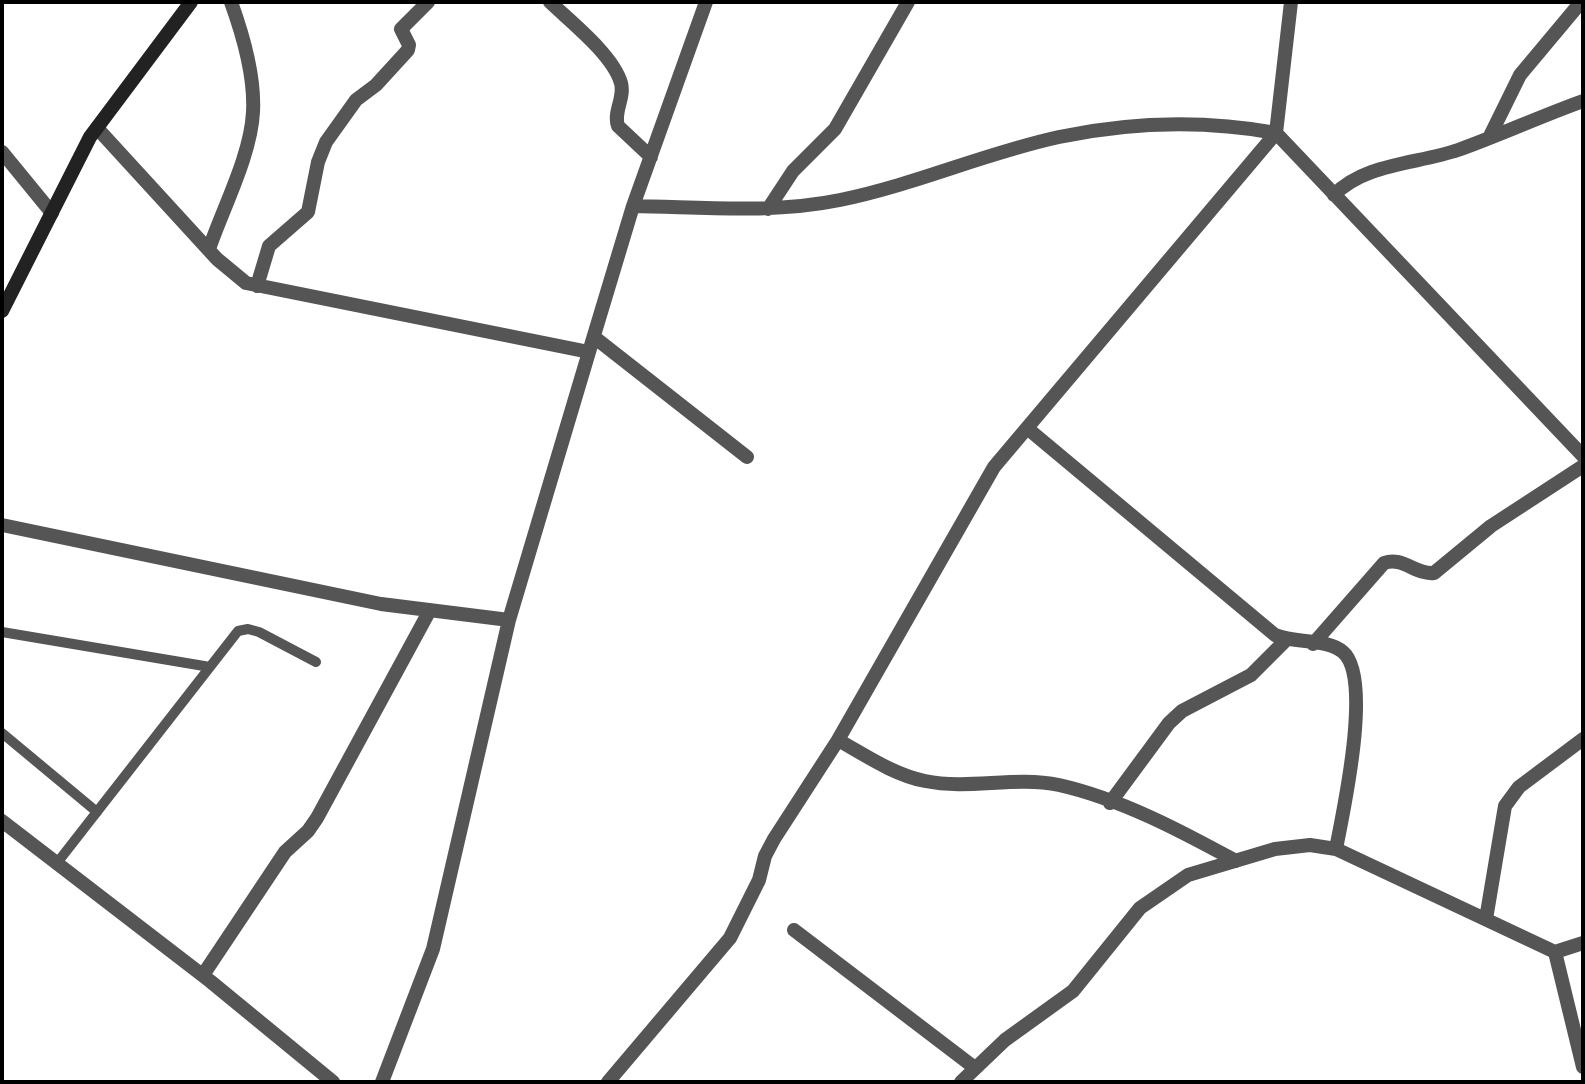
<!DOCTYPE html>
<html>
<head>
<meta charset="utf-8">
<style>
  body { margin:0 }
  #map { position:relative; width:1585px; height:1084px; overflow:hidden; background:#fff; font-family:"DM Sans",sans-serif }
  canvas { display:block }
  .frame { position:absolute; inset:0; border:4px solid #000; pointer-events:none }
</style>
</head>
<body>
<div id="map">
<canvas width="1585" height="1084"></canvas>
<div class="frame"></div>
</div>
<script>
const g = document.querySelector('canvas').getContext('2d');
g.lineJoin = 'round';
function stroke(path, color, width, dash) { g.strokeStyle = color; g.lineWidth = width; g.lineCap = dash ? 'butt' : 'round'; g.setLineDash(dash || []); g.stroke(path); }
stroke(new Path2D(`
  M 2,632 L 210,667
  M 2,733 L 97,812
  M 57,863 L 238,631 L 248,629 L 259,632 L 316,662`), '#555', 10);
stroke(new Path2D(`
  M 550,2 C 571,22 613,55 621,83 C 625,98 613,112 618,126 L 651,157
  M 97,128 L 217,259 L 246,283 L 589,352
  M 1489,138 L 1520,75 L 1581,2
  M 2,152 L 52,213
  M 1334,195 C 1365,163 1417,164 1458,150 C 1500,135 1541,116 1583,101
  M 633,206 C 702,207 772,214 840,200 C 914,185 985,153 1059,137 C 1131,122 1204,120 1276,133 L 1583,456
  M 768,209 L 793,171 L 835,129 L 908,2
  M 209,249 C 223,208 251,155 253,112 C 255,76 243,35 231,2
  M 257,286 L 269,246 L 308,212 L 318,162 L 326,142 L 356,100 L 376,85 L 408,50 L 409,45 L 401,29 L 428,2
  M 594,337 L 747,457
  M 1027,428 L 1275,635 C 1295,644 1327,638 1343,652 C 1373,678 1343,812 1336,849
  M 2,525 L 381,604 L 509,620
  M 1313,644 L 1384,563 C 1403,556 1415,575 1434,573 L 1491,526 L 1583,466
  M 838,740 C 865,755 894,775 925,781 C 969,790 1014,776 1059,785 C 1121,799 1181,831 1236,861
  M 1110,803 L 1169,723 L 1182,711 L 1251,675 L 1286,640
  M 2,821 L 210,981 L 333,1082
  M 1486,919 L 1505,806 L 1519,787 L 1583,739
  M 794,930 L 975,1068
  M 1555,952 L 1583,1067
  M 203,975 L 285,852 L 308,831 L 317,818 L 430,610
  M 382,1082 L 433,949 L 509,620 L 589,352 L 633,206 L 706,2
  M 608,1082 L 730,938 L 759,880 L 765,856 L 774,839 L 838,740 L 994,467 L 1276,133 L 1291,2
  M 961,1082 L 1005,1040 L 1073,991 L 1140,908 L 1188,875 L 1275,849 L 1310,845 L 1336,849 L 1555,952 L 1583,943`), '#555', 14);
stroke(new Path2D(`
  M 2,311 L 90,137 L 191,2`), '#222', 14);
</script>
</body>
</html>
